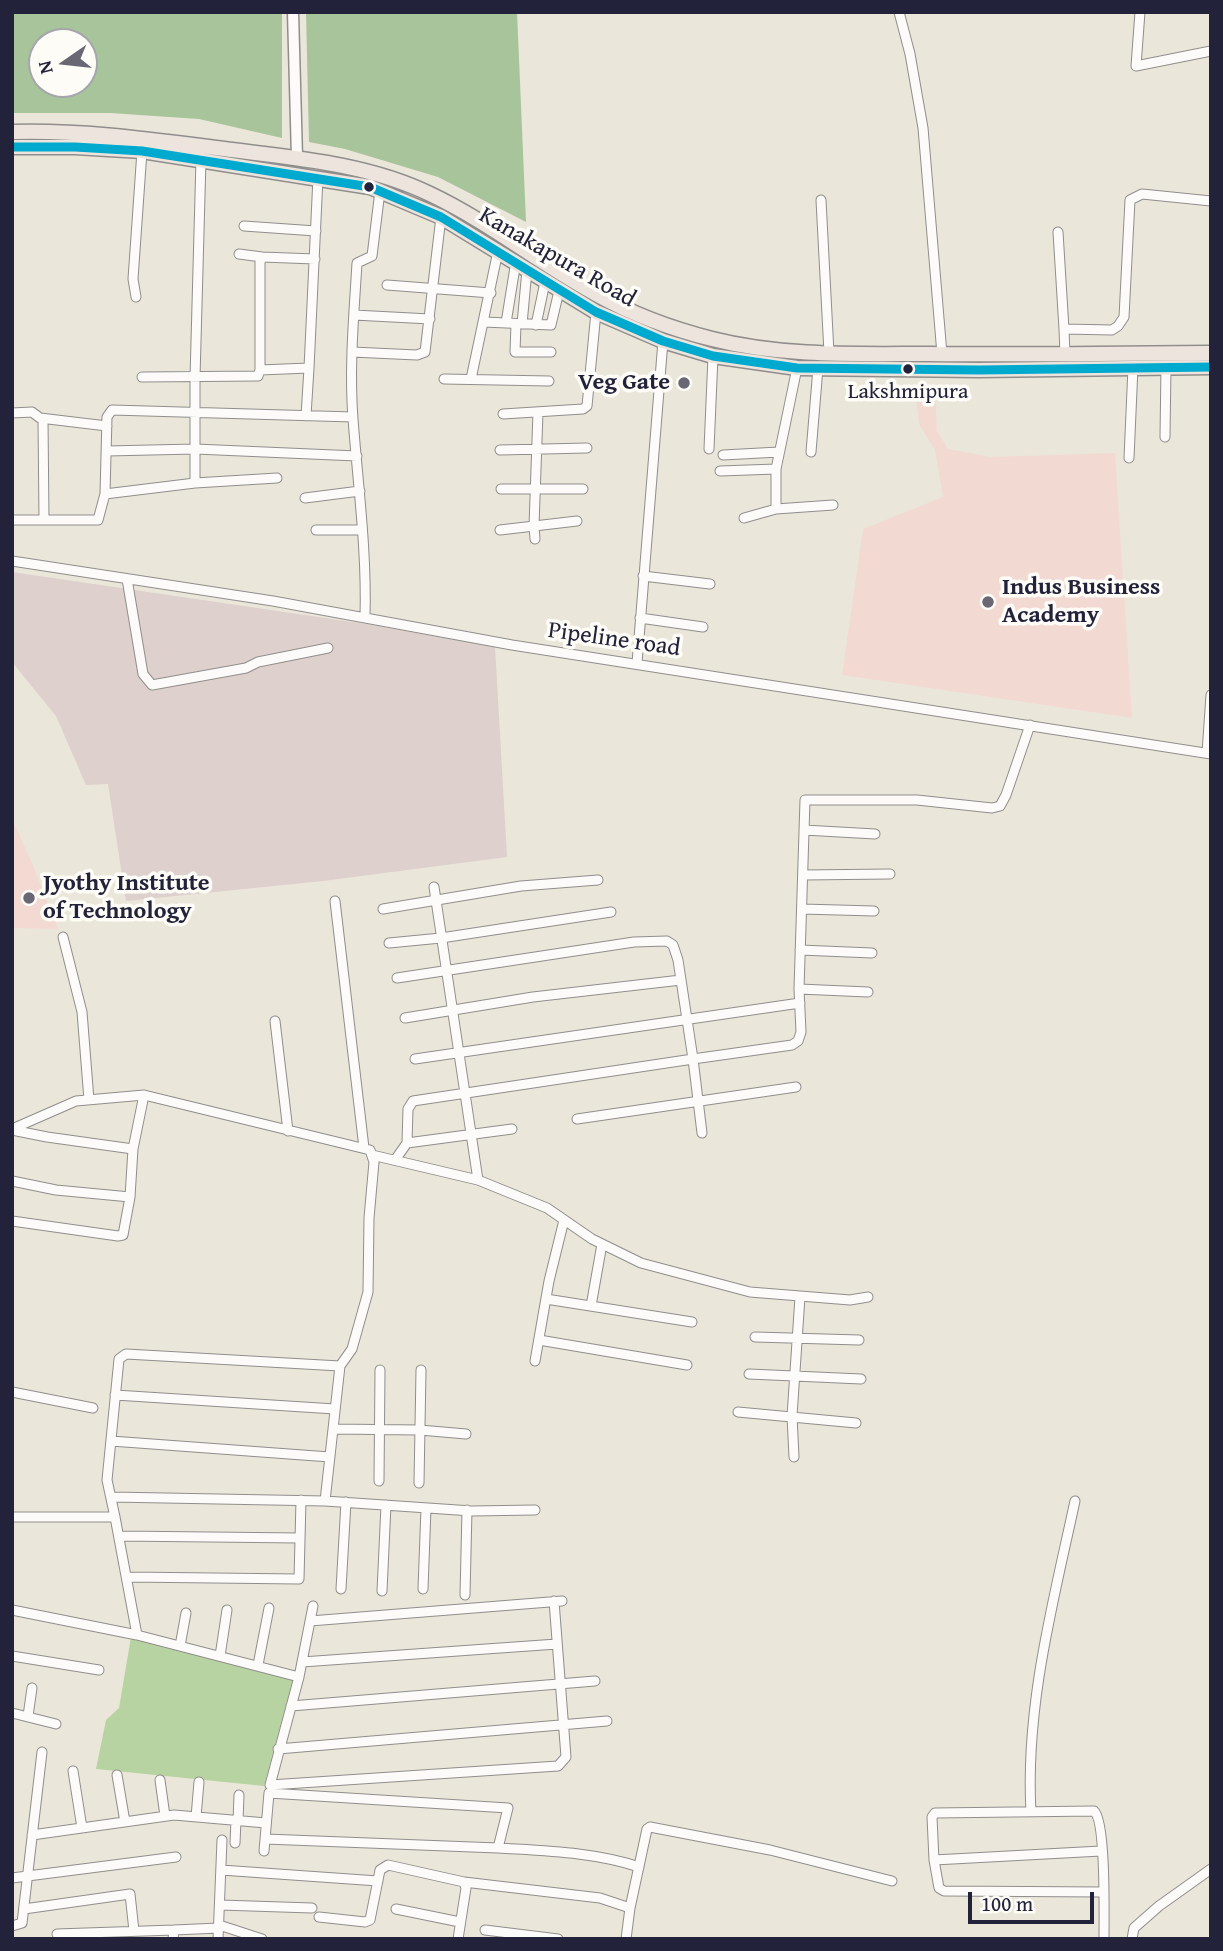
<!DOCTYPE html>
<html>
<head>
<meta charset="utf-8">
<style>
  body { margin:0 }
  #map { position:relative; width:1223px; height:1951px; overflow:hidden; background:#ebe6da; font-family:"Gentium Book Plus",serif }
  canvas { display:block }
  .frame { position:absolute; inset:0; border:14px solid #22223b; pointer-events:none }
  .north { position:absolute; left:28px; top:28px; width:70px; height:70px; box-sizing:border-box; background:#fdfcf7; border:2px solid #a5a5ac; border-radius:50%; rotate:256deg; font-size:19px; font-weight:700; line-height:28px; text-align:center; color:#22223b }
  .north::after { content:''; display:block; margin:auto; width:24px; height:32px; background:#686773; clip-path:polygon(50% 0,100% 100%,50% 72%,0 100%) }
  .scale { position:absolute; left:968px; top:1892px; width:126px; height:32px; box-sizing:border-box; border:4px solid #22223b; border-top:0; padding-left:9px; font-size:21px; line-height:24px; white-space:nowrap; color:#22223b; -webkit-text-stroke:5px #fdfcf7; paint-order:stroke }
</style>
</head>
<body>
<div id="map">
<canvas width="1223" height="1951"></canvas>
<div class="frame"></div>
<div class="north">N</div>
<div class="scale">100 m</div>
</div>
<script>
const g = document.querySelector('canvas').getContext('2d');
g.lineJoin = 'round';
function fillPath(path, color) { g.fillStyle = color; g.fill(path, 'evenodd'); }
function stroke(path, color, width, dash) { g.strokeStyle = color; g.lineWidth = width; g.lineCap = dash ? 'butt' : 'round'; g.setLineDash(dash || []); g.stroke(path); }
function label(font, color, halo, rows, align = 'center') {
  g.font = font + ' "Gentium Book Plus",serif'; g.lineWidth = 7; g.setLineDash([]); g.textBaseline = 'middle'; g.strokeStyle = halo; g.fillStyle = color; for (const [text, x, y, turn = 0] of rows) {
    g.save(); g.translate(x, y); g.rotate((+turn || 0) * Math.PI / 180); g.textAlign = isNaN(turn) ? turn : align; if (halo) g.strokeText(text, 0, 0); g.fillText(text, 0, 0); g.restore();
  }
}
fillPath(new Path2D(`
  M 915,386 L 935,387 L 937,431 L 948,449 L 991,457 L 1115,453 L 1132,718 L 842,675 L 863,529 L 943,497 L 935,450 L 919,424 Z
  M 12,818 L 34,868 L 58,929 L 12,928 Z`), '#f2dad3');
fillPath(new Path2D(`
  M 12,572 L 366,624 L 495,647 L 507,857 L 323,881 L 126,901 L 108,784 L 86,785 L 56,716 L 12,662 Z`), '#ddd0cd');
fillPath(new Path2D(`
  M 131,1637 L 293,1679 L 264,1786 L 96,1769 L 106,1720 L 119,1708 Z`), '#b8d3a2');
fillPath(new Path2D(`
  M 12,12 L 282,12 L 282,138 L 199,119 L 110,113 L 12,113 ZM 42,42 L 84,42 L 84,84 L 42,84 Z
  M 306,12 L 517,12 L 526,222 L 438,177 L 345,149 L 309,142 Z`), '#a8c49a');
const minor = new Path2D(`
  M 899,12 L 910,54 L 923,128 L 942,354
  M 1140,12 L 1136,66 L 1211,51
  M 821,200 L 829,353
  M 244,226 L 316,231
  M 1058,232 L 1064,329
  M 239,254 L 262,257
  M 387,285 L 491,293
  M 136,297 L 133,279 L 142,151
  M 354,315 L 430,319
  M 484,322 L 551,325 L 559,291
  M 506,323 L 516,261
  M 516,324 L 515,352 L 551,352
  M 522,324 L 527,270
  M 536,325 L 545,282
  M 352,352 L 417,355 L 425,352 L 441,217
  M 1065,355 L 1064,329 L 1112,330 L 1118,326 L 1124,317 L 1130,200 L 1142,194 L 1211,201
  M 260,370 L 309,368 L 318,177
  M 142,377 L 258,376 L 260,370 L 260,262 L 262,257 L 315,259
  M 444,379 L 549,381
  M 471,379 L 498,251
  M 12,413 L 32,412 L 40,418 L 107,426
  M 503,414 L 583,409 L 587,406 L 596,312
  M 306,416 L 309,368
  M 43,419 L 44,520
  M 1165,437 L 1166,366
  M 709,449 L 713,356
  M 500,450 L 587,448
  M 107,451 L 195,449 L 357,456
  M 811,452 L 818,368
  M 723,455 L 779,452
  M 1129,458 L 1133,367
  M 720,471 L 776,469
  M 195,483 L 195,378 L 201,159
  M 501,489 L 583,489
  M 105,494 L 195,483 L 277,478
  M 305,498 L 360,491
  M 776,509 L 776,469 L 797,368
  M 744,518 L 776,509 L 833,505
  M 12,520 L 98,520 L 105,494 L 107,417 L 112,410 L 353,417
  M 316,530 L 362,530
  M 500,530 L 577,521
  M 535,539 L 534,526 L 538,412
  M 12,561 L 273,601 L 512,645 L 1211,754
  M 643,576 L 710,584
  M 127,579 L 143,674 L 152,685 L 246,668 L 258,662 L 328,648
  M 365,618 C 367,552 358,485 353,419 C 349,367 354,314 357,263 L 372,256 L 380,191
  M 640,618 L 703,627
  M 637,663 L 663,341
  M 1207,753 L 1211,695
  M 804,830 L 875,834
  M 803,875 L 890,874
  M 434,887 L 478,1180
  M 335,901 L 364,1148
  M 383,909 L 521,886 L 598,880
  M 802,909 L 874,911
  M 63,937 L 82,1012 L 89,1100
  M 389,943 L 441,938 L 611,912
  M 800,950 L 872,953
  M 397,978 L 634,942 L 667,941 L 673,945 L 678,960 L 693,1059 L 792,1045 L 798,1041 L 801,1032 L 799,989 L 805,800 L 917,800 L 992,808 L 1000,806 L 1006,795 L 1030,725
  M 799,989 L 868,992
  M 405,1018 L 533,997 L 681,980
  M 275,1021 L 288,1131
  M 415,1059 L 800,1003
  M 577,1119 L 796,1087
  M 12,1129 L 76,1101 L 144,1095 L 370,1150 L 374,1162 L 369,1218 L 368,1292 L 352,1349 L 340,1366
  M 12,1130 L 47,1137 L 133,1149
  M 407,1143 L 408,1109 L 413,1101 L 693,1059 L 702,1133
  M 372,1155 L 478,1180 L 547,1208 L 592,1239 L 641,1263 L 750,1292 L 850,1300 L 868,1297
  M 395,1160 L 407,1143 L 512,1129
  M 12,1181 L 56,1190 L 130,1197
  M 12,1221 L 118,1236 L 123,1235 L 130,1197 L 133,1149 L 144,1095
  M 546,1299 L 692,1322
  M 591,1306 L 602,1244
  M 755,1337 L 859,1340
  M 539,1340 L 687,1365
  M 535,1361 L 549,1281 L 564,1220
  M 749,1374 L 861,1379
  M 12,1392 L 93,1408
  M 115,1395 L 335,1409
  M 738,1412 L 856,1423
  M 333,1429 L 420,1430 L 466,1434
  M 111,1441 L 330,1457
  M 794,1457 L 792,1416 L 800,1297
  M 379,1481 L 380,1370
  M 419,1483 L 421,1370
  M 325,1501 L 472,1511 L 535,1510
  M 12,1517 L 115,1517 L 107,1480 L 119,1359 L 126,1354 L 340,1366 L 325,1501 L 111,1497
  M 115,1517 L 137,1635
  M 119,1536 L 300,1538
  M 128,1577 L 299,1579 L 301,1500
  M 341,1589 L 346,1502
  M 423,1589 L 426,1508
  M 382,1591 L 386,1505
  M 465,1595 L 467,1510
  M 12,1610 L 137,1635 L 299,1677 L 313,1606
  M 310,1621 L 562,1601
  M 180,1646 L 186,1613
  M 12,1656 L 99,1670
  M 220,1656 L 227,1610
  M 302,1662 L 557,1644
  M 258,1665 L 269,1608
  M 299,1677 L 270,1785 L 558,1766 L 566,1757 L 554,1601
  M 291,1706 L 595,1681
  M 12,1713 L 56,1724
  M 28,1716 L 32,1688
  M 278,1749 L 607,1721
  M 73,1771 L 82,1828
  M 117,1775 L 125,1822
  M 160,1780 L 165,1816
  M 1031,1812 C 1025,1707 1053,1603 1075,1501
  M 196,1817 L 199,1782
  M 238,1821 L 239,1795
  M 32,1835 L 174,1815 L 266,1823
  M 235,1843 L 236,1820
  M 498,1848 C 545,1851 594,1852 639,1867
  M 264,1851 L 269,1793 L 508,1808 L 498,1848 L 265,1839
  M 934,1860 L 1101,1851
  M 221,1870 L 378,1881
  M 12,1878 L 176,1857
  M 464,1882 L 600,1898 L 630,1908
  M 1104,1892 L 944,1891 L 939,1888 L 934,1860 L 932,1817 L 935,1813 L 1094,1811 C 1106,1821 1104,1918 1104,1939
  M 220,1905 L 312,1908
  M 24,1909 L 130,1894 L 134,1931
  M 396,1909 L 460,1922
  M 319,1917 L 365,1922 L 370,1920 L 380,1870 L 388,1865 L 464,1882 L 466,1888 L 458,1939
  M 219,1925 L 262,1939
  M 12,1926 L 22,1923 L 42,1752
  M 485,1930 L 558,1939
  M 57,1934 L 174,1930
  M 173,1939 L 174,1930 L 219,1928
  M 218,1939 L 222,1840
  M 626,1939 L 630,1908 L 647,1829 L 650,1827 L 770,1850 L 892,1881
  M 1132,1939 L 1134,1928 L 1159,1906 L 1211,1869`);
const tertiary = new Path2D(`
  M 293,12 L 297,158`);
const trunk = new Path2D(`
  M 12,132 C 84,130 153,140 224,149 C 293,158 366,163 430,194 C 489,222 539,263 596,294 C 632,314 672,329 712,339 C 783,357 857,354 930,354 C 1023,355 1117,354 1211,353
  M 12,147 L 75,147 L 142,151 L 370,187 L 441,217 L 596,312 L 663,341 L 713,356 L 797,368 L 979,370 L 1211,367`);
stroke(minor, '#908e8c', 11);
stroke(tertiary, '#908e8c', 13);
stroke(trunk, '#908e8c', 17);
stroke(minor, '#fcfbf9', 9);
stroke(tertiary, '#fcfbf9', 10);
stroke(trunk, '#ede5dd', 14);
stroke(new Path2D(`
  M 12,147 L 75,147 L 142,151 L 370,187 L 441,217 L 596,312 L 663,341 L 713,356 L 797,368 L 979,370 L 1211,367`), '#00a9ce', 9);
for (const [x, y, r, color] of [
  [369,187,6,"#22223b"],
  [908,369,6,"#22223b"],
  [684,383,7,"#686773"],
  [988,602,7,"#686773"],
  [29,898,7,"#686773"]
]) { const dot = new Path2D(); dot.arc(x, y, r, 0, 2 * Math.PI); g.fillStyle = color; g.fill(dot); stroke(dot, '#fdfcf7', 2.5); }
label('22px', '#22223b', '#fdfcf7', [
  ["Lakshmipura",908,392]
]);
label('24px', '#22223b', '#fdfcf7', [
  ["Kanakapura Road",557,258,30],
  ["Pipeline road",614,640,8]
]);
label('bold 24px', '#22223b', '#fdfcf7', [
  ["Veg Gate",670,383,"right"],
  ["Indus Business",1002,588],
  ["Academy",1002,616],
  ["Jyothy Institute",43,884],
  ["of Technology",43,912]
], 'left');
</script>
</body>
</html>
